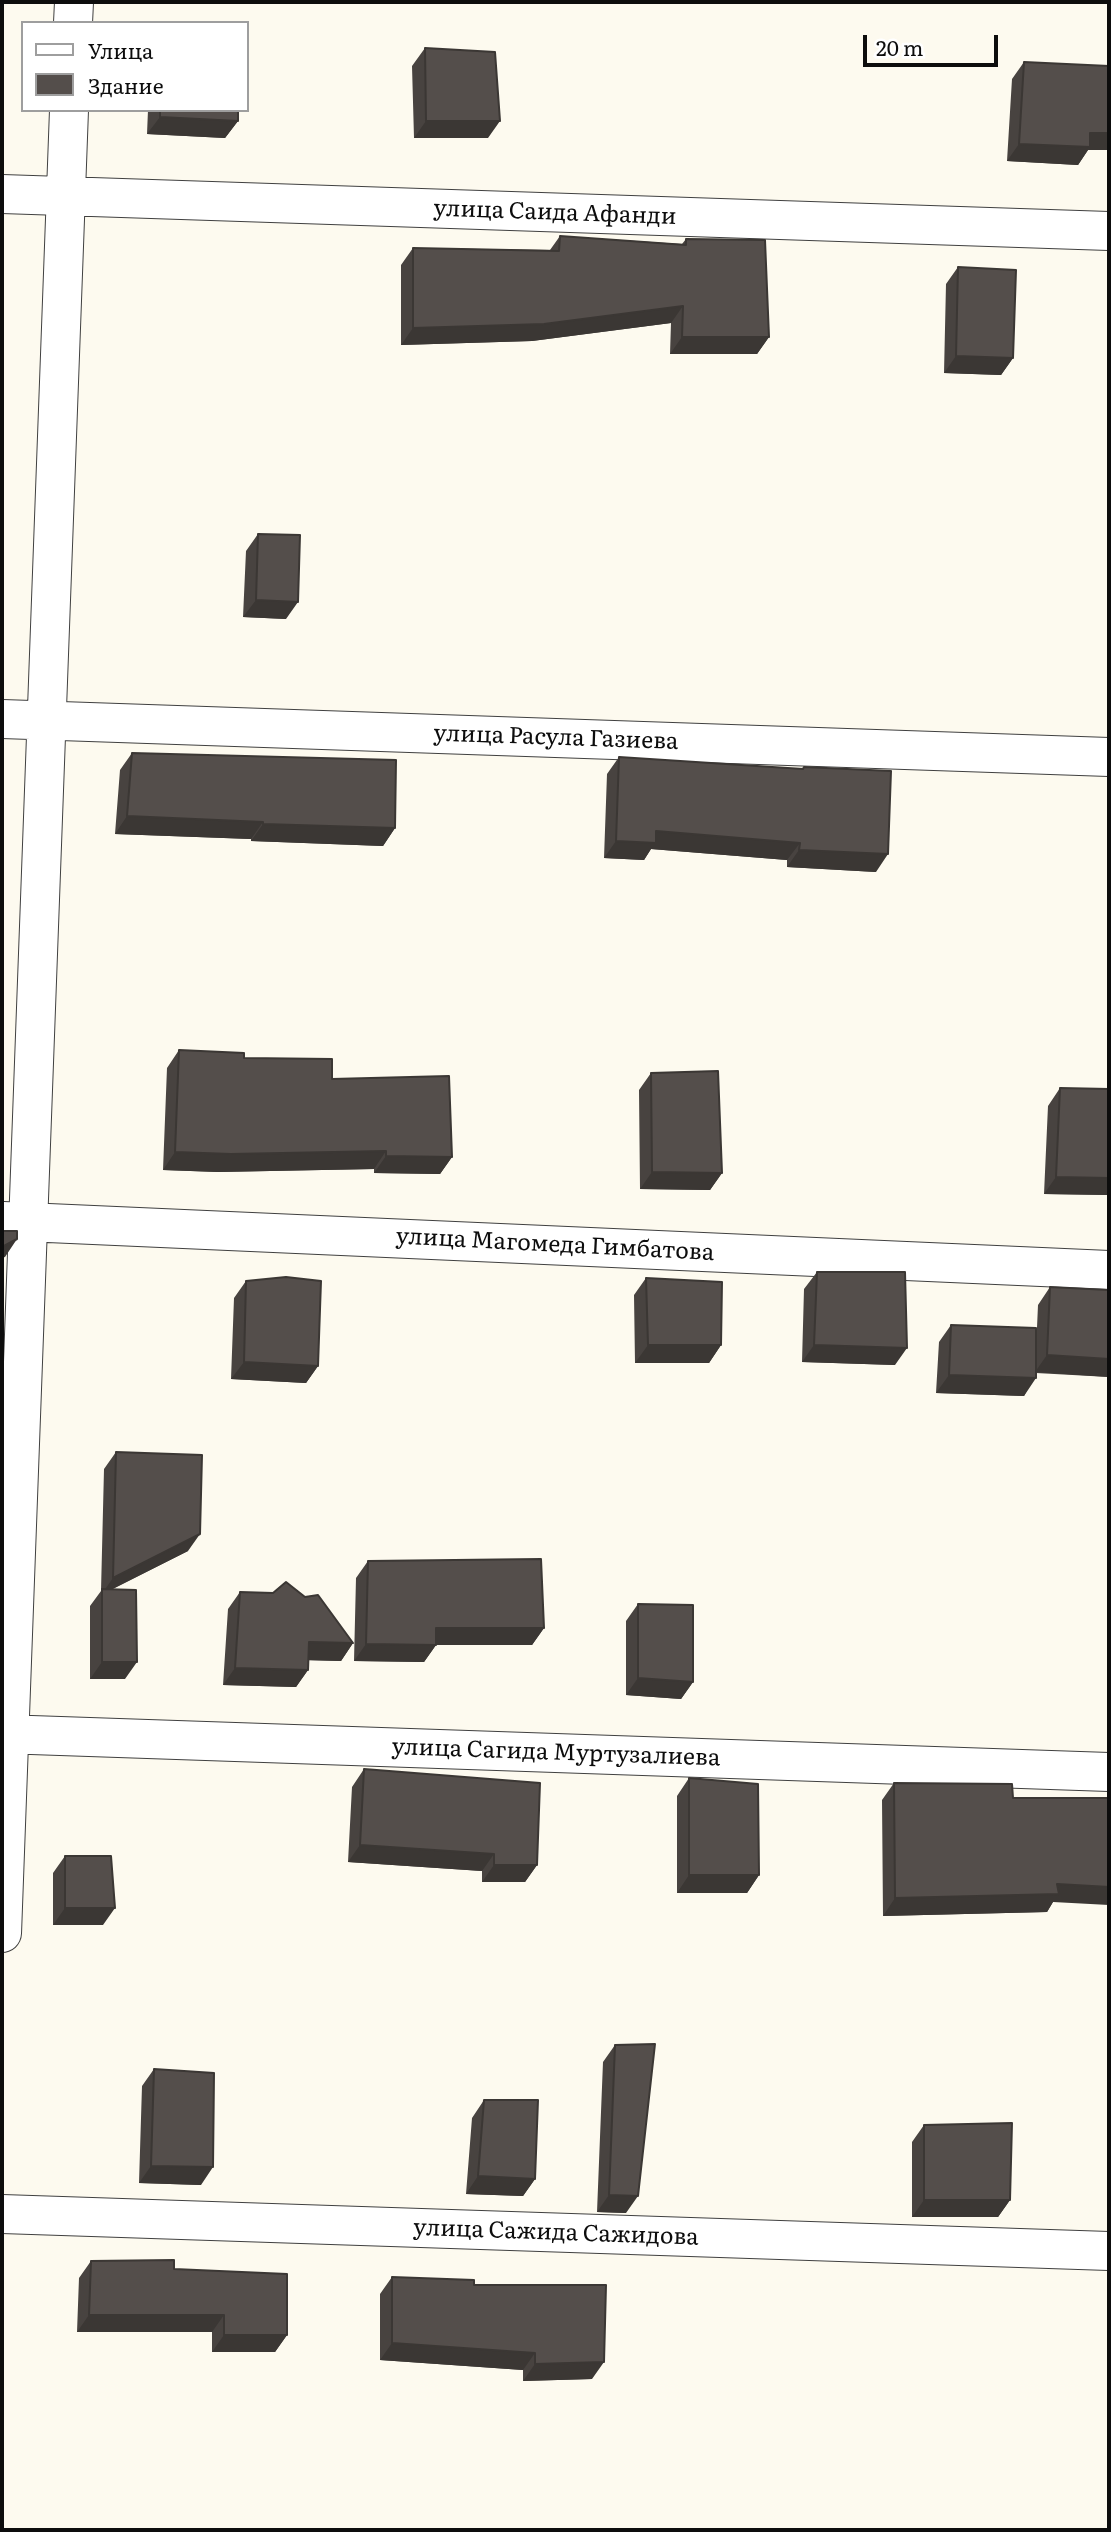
<!DOCTYPE html>
<html>
<head>
<meta charset="utf-8">
<style>
  body { margin:0 }
  #map { position:relative; width:1111px; height:2532px; overflow:hidden; background:#fdfaef; font-family:Literata,serif }
  canvas { display:block }
  .frame { position:absolute; inset:0; border:4px solid #0d0d0d; pointer-events:none }
  .legend { position:absolute; left:21px; top:21px; width:228px; height:91px; box-sizing:border-box; background:#fff; border:2px solid #9e9e9e; margin:0; padding:9px 12px; list-style:none; font-size:21px; color:#0d0d0d }
  .legend li { display:flex; align-items:center; gap:14px; height:35px }
  .legend b { width:35px; border:2px solid #9e9e9e }
  .scale { position:absolute; left:863px; top:35px; width:135px; height:32px; box-sizing:border-box; border:4px solid #0d0d0d; border-top:0; padding-left:9px; font-size:21px; line-height:24px; white-space:nowrap; color:#0d0d0d; -webkit-text-stroke:5px #fff; paint-order:stroke }
</style>
</head>
<body>
<div id="map">
<canvas width="1111" height="2532"></canvas>
<div class="frame"></div>
<ul class="legend">
<li><b style="height:9px;background:#fff"></b>Улица</li>
<li><b style="height:19px;background:#544e4b"></b>Здание</li>
</ul>
<div class="scale">20 m</div>
</div>
<script>
const g = document.querySelector('canvas').getContext('2d');
g.lineJoin = 'round';
function stroke(path, color, width, dash) { g.strokeStyle = color; g.lineWidth = width; g.lineCap = dash ? 'butt' : 'round'; g.setLineDash(dash || []); g.stroke(path); }
function fillPath(path, color) { g.fillStyle = color; g.fill(path, 'evenodd'); }
function label(font, color, halo, rows, align = 'center') {
  g.font = font + ' Literata,serif'; g.lineWidth = 7; g.setLineDash([]); g.textBaseline = 'middle'; g.strokeStyle = halo; g.fillStyle = color; for (const [text, x, y, turn = 0] of rows) {
    g.save(); g.translate(x, y); g.rotate((+turn || 0) * Math.PI / 180); g.textAlign = isNaN(turn) ? turn : align; if (halo) g.strokeText(text, 0, 0); g.fillText(text, 0, 0); g.restore();
  }
}
const minor = new Path2D(`
  M 73,23 L 74,2
  M 2,194 L 1109,231
  M 2,719 L 1109,757
  M 3,1221 L 1109,1270
  M 2,1734 L 1109,1772
  M 2,1933 L 69,110
  M 2,2214 L 1109,2251`);
stroke(minor, '#404040', 40);
stroke(minor, '#fff', 38);
fillPath(new Path2D(`
  M 425,48 L 488,138 L 414,138 L 412,66 Z
  M 1024,62 L 1088,150 L 1078,165 L 1007,161 L 1012,79 Z
  M 148,110 L 238,110 L 238,121 L 225,138 L 147,134 Z
  M 560,236 L 682,244 L 686,239 L 769,337 L 757,354 L 670,354 L 671,323 L 532,341 L 401,345 L 401,265 L 413,248 L 550,250 Z
  M 958,267 L 1013,358 L 1001,375 L 944,373 L 946,284 Z
  M 258,534 L 286,619 L 243,617 L 246,551 Z
  M 132,753 L 395,828 L 383,846 L 251,841 L 251,839 L 115,834 L 120,770 Z
  M 619,757 L 802,769 L 804,767 L 876,872 L 787,867 L 787,860 L 651,849 L 644,860 L 604,858 L 607,774 Z
  M 179,1050 L 244,1058 L 332,1079 L 452,1157 L 440,1174 L 374,1173 L 374,1169 L 218,1172 L 163,1170 L 167,1068 Z
  M 651,1073 L 722,1173 L 710,1190 L 640,1189 L 639,1090 Z
  M 1060,1088 L 1109,1089 L 1109,1195 L 1044,1194 L 1048,1106 Z
  M 817,1272 L 895,1365 L 802,1362 L 804,1289 Z
  M 646,1278 L 721,1345 L 709,1363 L 635,1363 L 634,1295 Z
  M 246,1281 L 318,1366 L 306,1383 L 231,1379 L 234,1298 Z
  M 1050,1287 L 1109,1290 L 1109,1377 L 1036,1373 L 1024,1396 L 936,1393 L 939,1342 L 951,1325 L 1036,1350 L 1038,1305 Z
  M 116,1452 L 188,1551 L 112,1589 L 125,1679 L 90,1679 L 90,1606 L 101,1591 L 104,1469 Z
  M 368,1561 L 544,1628 L 532,1645 L 436,1645 L 424,1662 L 354,1661 L 356,1578 Z
  M 240,1592 L 353,1643 L 341,1661 L 309,1660 L 308,1670 L 296,1687 L 223,1685 L 228,1609 Z
  M 638,1604 L 693,1682 L 681,1699 L 626,1695 L 626,1621 Z
  M 364,1769 L 537,1865 L 525,1882 L 482,1882 L 482,1871 L 348,1862 L 352,1787 Z
  M 689,1778 L 759,1875 L 747,1893 L 677,1893 L 677,1796 Z
  M 894,1783 L 1013,1798 L 1053,1902 L 1047,1912 L 883,1916 L 882,1800 Z
  M 65,1856 L 103,1925 L 53,1925 L 53,1873 Z
  M 615,2045 L 626,2213 L 597,2212 L 603,2062 Z
  M 154,2069 L 201,2185 L 139,2183 L 142,2086 Z
  M 484,2100 L 535,2179 L 523,2196 L 466,2194 L 472,2118 Z
  M 924,2125 L 1010,2200 L 998,2217 L 912,2217 L 912,2142 Z
  M 91,2261 L 174,2269 L 287,2335 L 275,2352 L 212,2352 L 212,2332 L 77,2332 L 79,2278 Z
  M 392,2277 L 474,2285 L 592,2379 L 523,2381 L 523,2370 L 380,2360 L 380,2294 Z`), '#484340');
fillPath(new Path2D(`
  M 160,117 L 238,121 L 225,138 L 147,134 Z
  M 426,121 L 500,121 L 488,138 L 414,138 Z
  M 1090,133 L 1109,133 L 1109,150 L 1088,150 L 1078,165 L 1007,161 L 1019,144 Z
  M 683,306 L 671,323 L 532,341 L 401,345 L 413,328 Z
  M 682,337 L 769,337 L 757,354 L 670,354 Z
  M 956,356 L 1013,358 L 1001,375 L 944,373 Z
  M 256,600 L 298,602 L 286,619 L 243,617 Z
  M 127,816 L 263,822 L 251,839 L 115,834 Z
  M 263,824 L 395,828 L 383,846 L 251,841 Z
  M 656,831 L 800,843 L 787,860 L 651,849 L 644,860 L 604,858 L 616,841 Z
  M 799,850 L 888,854 L 876,872 L 787,867 Z
  M 386,1151 L 374,1169 L 218,1172 L 163,1170 L 175,1152 Z
  M 386,1156 L 452,1157 L 440,1174 L 374,1173 Z
  M 652,1172 L 722,1173 L 710,1190 L 640,1189 Z
  M 1056,1177 L 1109,1178 L 1109,1195 L 1044,1194 Z
  M 17,1239 L 5,1257 L 2,1258 L 2,1247 Z
  M 648,1345 L 721,1345 L 709,1363 L 635,1363 Z
  M 814,1345 L 907,1348 L 895,1365 L 802,1362 Z
  M 1047,1355 L 1109,1359 L 1109,1377 L 1035,1372 Z
  M 244,1362 L 318,1366 L 306,1383 L 231,1379 Z
  M 949,1375 L 1036,1378 L 1024,1396 L 936,1393 Z
  M 200,1534 L 188,1551 L 101,1595 L 113,1578 Z
  M 436,1628 L 544,1628 L 532,1645 L 436,1645 L 424,1662 L 354,1661 L 366,1644 Z
  M 309,1642 L 353,1643 L 341,1661 L 297,1660 Z
  M 102,1662 L 137,1662 L 125,1679 L 90,1679 Z
  M 235,1668 L 308,1670 L 296,1687 L 223,1685 Z
  M 638,1678 L 693,1682 L 681,1699 L 626,1695 Z
  M 360,1845 L 494,1854 L 482,1871 L 348,1862 Z
  M 494,1865 L 537,1865 L 525,1882 L 482,1882 Z
  M 689,1875 L 759,1875 L 747,1893 L 677,1893 Z
  M 1057,1884 L 1109,1887 L 1109,1905 L 1053,1902 L 1047,1912 L 883,1916 L 895,1898 Z
  M 65,1908 L 115,1908 L 103,1925 L 53,1925 Z
  M 151,2166 L 213,2167 L 201,2185 L 139,2183 Z
  M 478,2176 L 535,2179 L 523,2196 L 466,2194 Z
  M 609,2195 L 638,2196 L 626,2213 L 597,2212 Z
  M 924,2200 L 1010,2200 L 998,2217 L 912,2217 Z
  M 89,2315 L 224,2315 L 212,2332 L 77,2332 Z
  M 224,2335 L 287,2335 L 275,2352 L 212,2352 Z
  M 392,2343 L 535,2353 L 523,2370 L 380,2360 Z
  M 604,2362 L 592,2379 L 523,2381 L 535,2364 Z`), '#3b3734');
const building = new Path2D(`
  M 425,48 L 495,52 L 500,121 L 426,121 Z
  M 1024,62 L 1109,66 L 1109,133 L 1090,133 L 1090,147 L 1019,144 Z
  M 160,110 L 238,110 L 238,121 L 160,117 Z
  M 560,236 L 686,245 L 686,239 L 765,240 L 769,337 L 682,337 L 683,306 L 544,324 L 413,328 L 413,248 L 559,251 Z
  M 958,267 L 1016,270 L 1013,358 L 956,356 Z
  M 258,534 L 300,535 L 298,602 L 256,600 Z
  M 132,753 L 396,760 L 395,828 L 263,824 L 263,822 L 127,816 Z
  M 619,757 L 803,769 L 804,767 L 891,771 L 888,854 L 799,850 L 800,843 L 656,831 L 656,843 L 616,841 Z
  M 179,1050 L 244,1053 L 244,1058 L 332,1059 L 332,1079 L 449,1076 L 452,1157 L 386,1156 L 386,1151 L 231,1154 L 175,1152 Z
  M 718,1071 L 722,1173 L 652,1172 L 651,1073 Z
  M 1060,1088 L 1109,1089 L 1109,1178 L 1056,1177 Z
  M 2,1231 L 17,1231 L 17,1239 L 2,1247 Z
  M 817,1272 L 905,1272 L 907,1348 L 814,1345 Z
  M 286,1277 L 321,1281 L 318,1366 L 244,1362 L 246,1281 Z
  M 646,1278 L 722,1282 L 721,1345 L 648,1345 Z
  M 1050,1287 L 1109,1290 L 1109,1359 L 1047,1355 Z
  M 951,1325 L 1036,1328 L 1036,1378 L 949,1375 Z
  M 116,1452 L 202,1455 L 200,1534 L 113,1578 Z
  M 541,1559 L 544,1628 L 436,1628 L 436,1645 L 366,1644 L 368,1561 Z
  M 286,1582 L 305,1597 L 318,1595 L 353,1643 L 309,1642 L 308,1670 L 235,1668 L 240,1592 L 273,1593 Z
  M 102,1589 L 136,1590 L 137,1662 L 102,1662 Z
  M 638,1604 L 693,1605 L 693,1682 L 638,1678 Z
  M 364,1769 L 540,1783 L 537,1865 L 494,1865 L 494,1854 L 360,1845 Z
  M 689,1778 L 758,1784 L 759,1875 L 689,1875 Z
  M 894,1783 L 1012,1784 L 1013,1798 L 1109,1798 L 1109,1887 L 1057,1884 L 1059,1894 L 895,1898 Z
  M 65,1856 L 111,1856 L 115,1908 L 65,1908 Z
  M 655,2044 L 638,2196 L 609,2195 L 615,2045 Z
  M 154,2069 L 214,2073 L 213,2167 L 151,2166 Z
  M 484,2100 L 538,2100 L 535,2179 L 478,2176 Z
  M 1012,2123 L 1010,2200 L 924,2200 L 924,2125 Z
  M 174,2260 L 174,2269 L 287,2274 L 287,2335 L 224,2335 L 224,2315 L 89,2315 L 91,2261 Z
  M 392,2277 L 474,2280 L 474,2285 L 606,2285 L 604,2362 L 535,2364 L 535,2353 L 392,2343 Z`);
fillPath(building, '#544e4b');
stroke(building, '#3b3734', 2);
label('23px', '#0d0d0d', '#fff', [
  ["улица Саида Афанди",555,213,2],
  ["улица Расула Газиева",556,738,2],
  ["улица Магомеда Гимбатова",555,1245,3],
  ["улица Сагида Муртузалиева",556,1753,2],
  ["улица Сажида Сажидова",556,2233,2]
]);
</script>
</body>
</html>
